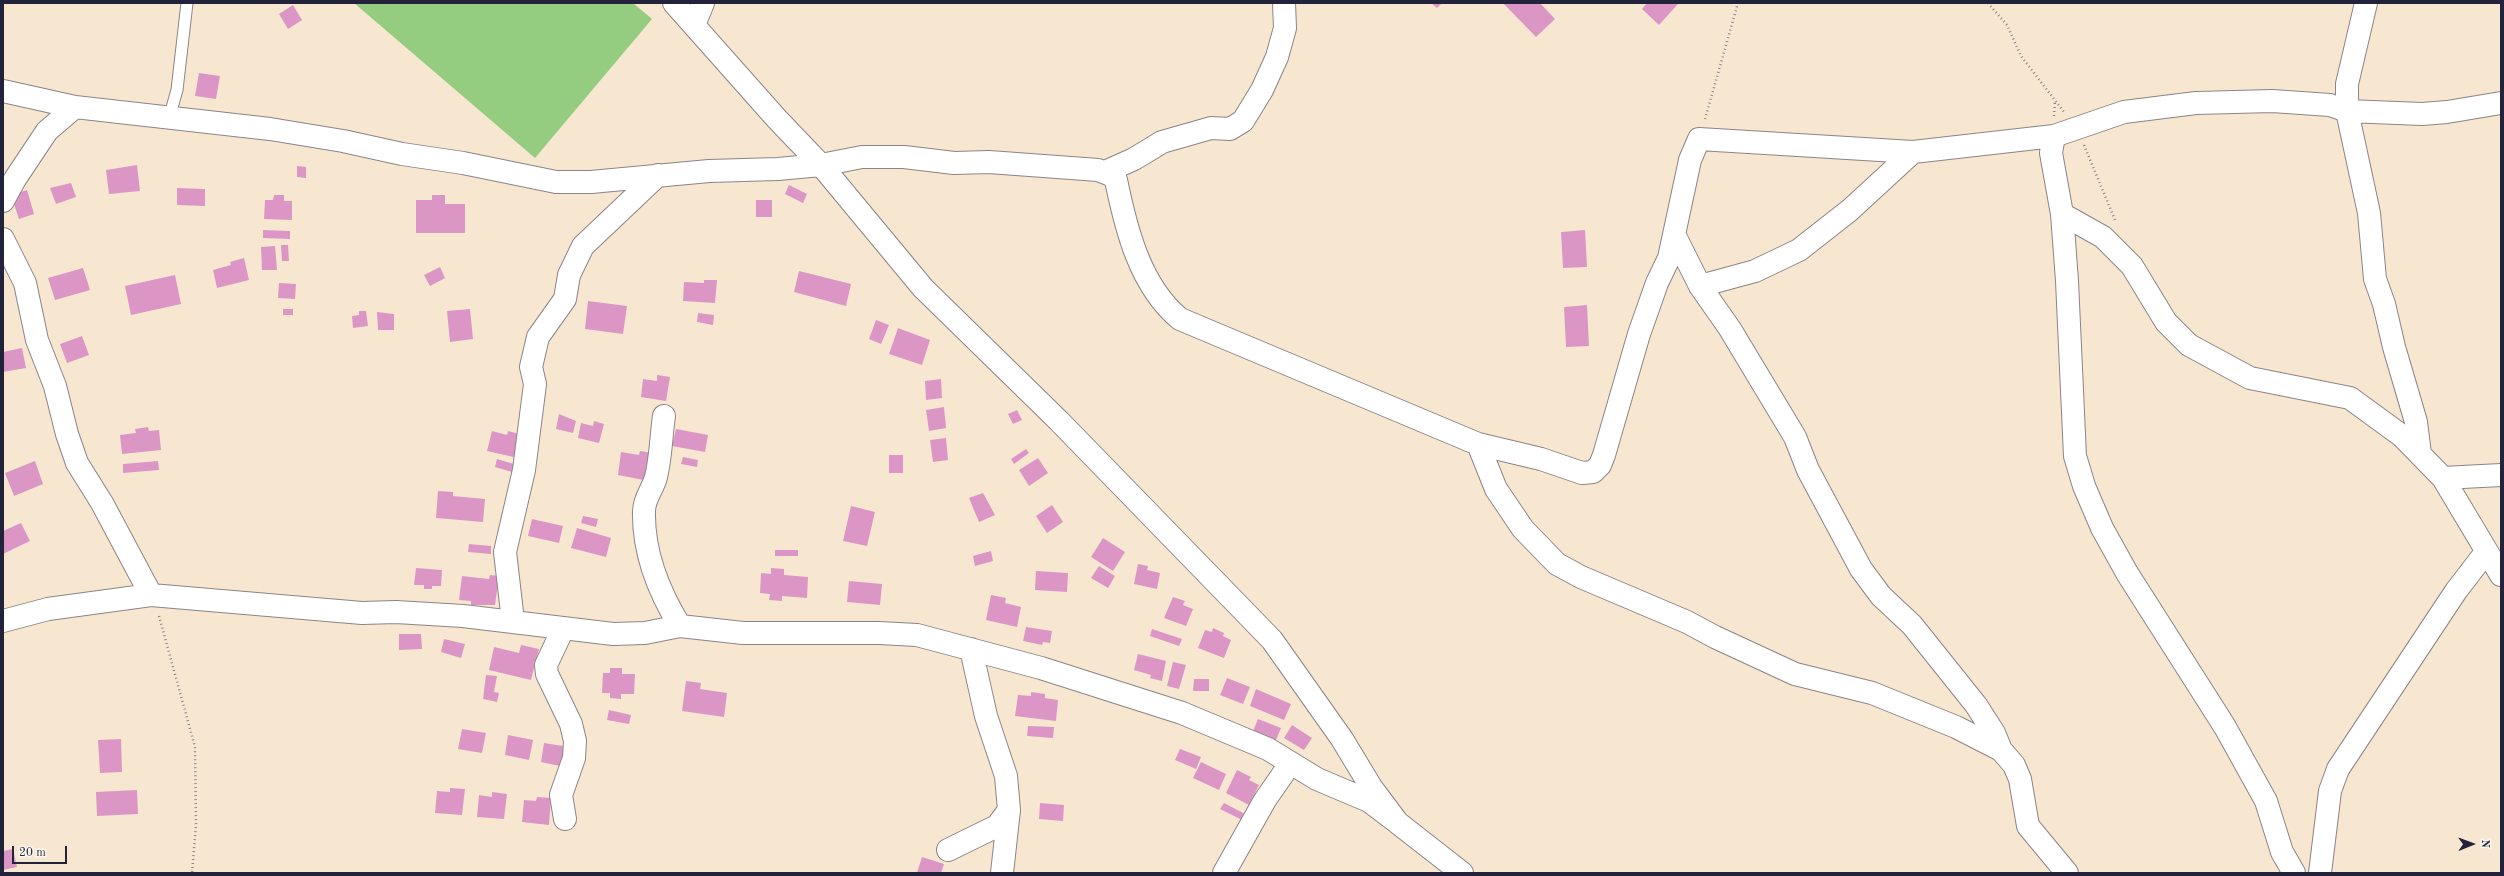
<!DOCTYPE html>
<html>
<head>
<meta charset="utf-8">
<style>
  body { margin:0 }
  #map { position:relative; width:2504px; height:876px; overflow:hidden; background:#f7e7d1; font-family:"Old Standard TT",serif }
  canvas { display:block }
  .frame { position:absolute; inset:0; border:4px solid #22223b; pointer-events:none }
  .north { position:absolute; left:2452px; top:824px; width:40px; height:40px; -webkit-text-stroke:3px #fbf7ec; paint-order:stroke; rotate:89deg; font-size:11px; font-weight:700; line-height:16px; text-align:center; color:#22223b }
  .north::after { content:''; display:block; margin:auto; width:14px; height:18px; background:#22223b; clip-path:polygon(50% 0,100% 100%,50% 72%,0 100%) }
  .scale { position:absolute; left:12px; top:846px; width:55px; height:18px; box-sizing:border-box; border:2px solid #22223b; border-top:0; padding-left:5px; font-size:12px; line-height:14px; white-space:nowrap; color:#22223b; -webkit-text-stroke:3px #fbf7ec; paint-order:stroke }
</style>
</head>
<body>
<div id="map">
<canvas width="2504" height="876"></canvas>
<div class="frame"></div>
<div class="north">N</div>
<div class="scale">20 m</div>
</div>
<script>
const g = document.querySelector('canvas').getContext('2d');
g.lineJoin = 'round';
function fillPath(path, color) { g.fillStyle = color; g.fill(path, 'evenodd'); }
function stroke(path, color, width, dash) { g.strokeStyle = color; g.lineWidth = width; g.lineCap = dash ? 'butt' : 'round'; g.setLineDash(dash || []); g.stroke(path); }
fillPath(new Path2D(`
  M 354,3 L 633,3 L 652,19 L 535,158 Z`), '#95cd80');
fillPath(new Path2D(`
  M 1431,3 L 1442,3 L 1437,8 Z
  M 1503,3 L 1540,3 L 1555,19 L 1536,37 Z
  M 1647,3 L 1676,3 L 1678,4 L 1659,25 L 1642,9 Z
  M 293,5 L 302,20 L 288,29 L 279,14 Z
  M 199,73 L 220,76 L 216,99 L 195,96 Z
  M 137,165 L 140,191 L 109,194 L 106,170 Z
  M 297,166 L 306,167 L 306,178 L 297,177 Z
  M 71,183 L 76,197 L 56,204 L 50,188 Z
  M 789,185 L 807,194 L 803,203 L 785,194 Z
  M 177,188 L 205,189 L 205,206 L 177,205 Z
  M 27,190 L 34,214 L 19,219 L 11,195 Z
  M 274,195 L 284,195 L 284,201 L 292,201 L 292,220 L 264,219 L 265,200 L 273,200 Z
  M 432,195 L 445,195 L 445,204 L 465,204 L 465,233 L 416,233 L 416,200 L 432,200 Z
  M 756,200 L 772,200 L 772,217 L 756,217 Z
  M 263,230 L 290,231 L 290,239 L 263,238 Z
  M 1585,230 L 1587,267 L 1563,268 L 1561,232 Z
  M 281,245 L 288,245 L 289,261 L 282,261 Z
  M 275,246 L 277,270 L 262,270 L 261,247 Z
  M 244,258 L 249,280 L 217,288 L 213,270 L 231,265 L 230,262 Z
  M 440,267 L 445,278 L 430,286 L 424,275 Z
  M 83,268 L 90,290 L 55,300 L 48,278 Z
  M 799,271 L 851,284 L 846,306 L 794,292 Z
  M 175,275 L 181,304 L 131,315 L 125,286 Z
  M 704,280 L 717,280 L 715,303 L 683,301 L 684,282 L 704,283 Z
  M 279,283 L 296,284 L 295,299 L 278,298 Z
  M 588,301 L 627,306 L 623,334 L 585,329 Z
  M 1587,305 L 1589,346 L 1566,347 L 1564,307 Z
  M 283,309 L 293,309 L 293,315 L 283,315 Z
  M 470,309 L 473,339 L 450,342 L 447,311 Z
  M 359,311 L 366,311 L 368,326 L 353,328 L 352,316 L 359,315 Z
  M 377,312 L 394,314 L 394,330 L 378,330 Z
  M 698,313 L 714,315 L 713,325 L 697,322 Z
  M 876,320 L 889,325 L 881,344 L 869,339 Z
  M 898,328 L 930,340 L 922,365 L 889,354 Z
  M 82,336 L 89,355 L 67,363 L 60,344 Z
  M 22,348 L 26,368 L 3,372 L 3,352 Z
  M 657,375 L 670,377 L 666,401 L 641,397 L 643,379 L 657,381 Z
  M 941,379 L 942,398 L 926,400 L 925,381 Z
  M 944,407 L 946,428 L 929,431 L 926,410 Z
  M 1017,410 L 1022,420 L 1013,424 L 1008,414 Z
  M 559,414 L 576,421 L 573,433 L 556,429 Z
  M 594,421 L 604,424 L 599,443 L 578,438 L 581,423 L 593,426 Z
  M 148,427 L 149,431 L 159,430 L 161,450 L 122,454 L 120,435 L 136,433 L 135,429 Z
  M 676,429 L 708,435 L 705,452 L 672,446 Z
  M 492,431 L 507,435 L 508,431 L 523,435 L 518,458 L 487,451 Z
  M 946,438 L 948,460 L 933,462 L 930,440 Z
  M 1026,449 L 1029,453 L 1014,464 L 1011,459 Z
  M 640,451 L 653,453 L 649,481 L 618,475 L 621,452 L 639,455 Z
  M 889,455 L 903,455 L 903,473 L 889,473 Z
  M 683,457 L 698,460 L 697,467 L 681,464 Z
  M 1038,458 L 1048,473 L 1029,486 L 1019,470 Z
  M 497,459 L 514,464 L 512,472 L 495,467 Z
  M 35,461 L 43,484 L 14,496 L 5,473 Z
  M 158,461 L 159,470 L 123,473 L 123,464 Z
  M 438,491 L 453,492 L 453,496 L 485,499 L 483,522 L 436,518 Z
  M 983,493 L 995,515 L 979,522 L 969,498 Z
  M 1052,505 L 1063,522 L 1047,533 L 1036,516 Z
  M 851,506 L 875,512 L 867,546 L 843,541 Z
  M 583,516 L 598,519 L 596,527 L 581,523 Z
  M 532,519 L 563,526 L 559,543 L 528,536 Z
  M 21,523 L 30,541 L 3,554 L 3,531 Z
  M 577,528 L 611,538 L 606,557 L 571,548 Z
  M 1103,538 L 1125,552 L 1113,571 L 1091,557 Z
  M 469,544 L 491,546 L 491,554 L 468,552 Z
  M 775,550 L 798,550 L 798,556 L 775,556 Z
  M 991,551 L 993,561 L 975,566 L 973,556 Z
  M 1138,564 L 1148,566 L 1147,570 L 1160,573 L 1157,589 L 1134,584 Z
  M 1099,566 L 1115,576 L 1108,588 L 1091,578 Z
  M 416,568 L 442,570 L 441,586 L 432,586 L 432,589 L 424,589 L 424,585 L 414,585 Z
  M 771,568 L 784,569 L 784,575 L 808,577 L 807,598 L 782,596 L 782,601 L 769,600 L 770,594 L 760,593 L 761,573 L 771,574 Z
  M 1036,571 L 1068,573 L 1067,592 L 1035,590 Z
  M 490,575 L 499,576 L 495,605 L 471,605 L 471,601 L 459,600 L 462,576 L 489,579 Z
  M 849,581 L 882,584 L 880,605 L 847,602 Z
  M 991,595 L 1006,598 L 1005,603 L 1021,607 L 1017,627 L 986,620 Z
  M 1173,597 L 1185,601 L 1183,605 L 1193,609 L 1186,626 L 1164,618 Z
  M 1026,627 L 1052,631 L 1050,643 L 1043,642 L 1042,645 L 1023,641 Z
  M 1213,628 L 1224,633 L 1223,636 L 1231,640 L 1224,658 L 1198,648 L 1205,630 L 1212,632 Z
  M 1152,629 L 1182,639 L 1179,646 L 1150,636 Z
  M 399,634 L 421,634 L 422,649 L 399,650 Z
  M 444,639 L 465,644 L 461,658 L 441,652 Z
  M 521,645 L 539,649 L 531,680 L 489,670 L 494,647 L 519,653 Z
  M 1138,654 L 1166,661 L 1162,681 L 1150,678 L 1151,675 L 1134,670 Z
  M 1173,662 L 1186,665 L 1179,689 L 1167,686 Z
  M 610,668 L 622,668 L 622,674 L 635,674 L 634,694 L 621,694 L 621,699 L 610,698 L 610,693 L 602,693 L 603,673 L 610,673 Z
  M 486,675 L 497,676 L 494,692 L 499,693 L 497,702 L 483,699 Z
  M 1227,678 L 1250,687 L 1243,704 L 1220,695 Z
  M 1194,679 L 1209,679 L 1209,691 L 1193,691 Z
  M 686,681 L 701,683 L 700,689 L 727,693 L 724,717 L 682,711 Z
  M 1256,689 L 1291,704 L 1284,720 L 1250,706 Z
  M 1031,692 L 1045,694 L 1045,698 L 1058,700 L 1056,721 L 1015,716 L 1018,695 L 1031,696 Z
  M 609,710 L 631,715 L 629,724 L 607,720 Z
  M 1258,719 L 1281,728 L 1276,740 L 1253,731 Z
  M 1292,725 L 1312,738 L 1304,750 L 1284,738 Z
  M 1028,726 L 1054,727 L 1053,738 L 1027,736 Z
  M 462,729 L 486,733 L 482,753 L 458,749 Z
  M 508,735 L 533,740 L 529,760 L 505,755 Z
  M 121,739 L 122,772 L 100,773 L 98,740 Z
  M 544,743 L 569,747 L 565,767 L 541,762 Z
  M 1180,749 L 1201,757 L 1196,769 L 1175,760 Z
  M 1201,762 L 1226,774 L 1219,790 L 1193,778 Z
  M 1237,770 L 1251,777 L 1249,780 L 1259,785 L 1249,805 L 1226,793 Z
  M 450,788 L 465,789 L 462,815 L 435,813 L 437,791 L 450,792 Z
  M 137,790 L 138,814 L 97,816 L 96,792 Z
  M 492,792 L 507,794 L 504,819 L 477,817 L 479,795 L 492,797 Z
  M 537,797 L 551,798 L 549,825 L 522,822 L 524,800 L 536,801 Z
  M 1040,803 L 1064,805 L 1063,821 L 1039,819 Z
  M 1224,803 L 1245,814 L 1242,820 L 1220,809 Z
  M 13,849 L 17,867 L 3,870 L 3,851 Z
  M 922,857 L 944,864 L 941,873 L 917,873 Z`), '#dc96c6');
const lane = new Path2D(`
  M 169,118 L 177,90 L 187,3`);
const street = new Path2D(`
  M 674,3 L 777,119 L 821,165 L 923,288 L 1059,421 L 1272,640 L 1342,739 L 1371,787 L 1398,823 L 1462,873
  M 2366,3 L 2347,84 L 2347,111 L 2369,213 L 2375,279 L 2384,304 L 2394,347 L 2416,422 L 2420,454
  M 694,25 L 703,3
  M 3,91 L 75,107 L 270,129 L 343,141 L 402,154 L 463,163 L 556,182 L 591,182 L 709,171 L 778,169 L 821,165 L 862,157 L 904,157 L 954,163 L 989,162 L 1098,170 L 1111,175 L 1116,180 C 1126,229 1140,286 1180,319 L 1478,444 L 1541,459 L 1582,473 L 1593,472 L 1600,465 L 1604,455 L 1639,334 L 1657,283 L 1669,258 L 1690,160 L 1699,139 L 1913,152 L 2054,136 L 2124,112 L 2196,103 L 2272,101 L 2330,105 L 2347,111 L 2422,114 L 2447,112 L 2501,103
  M 2054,136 L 2051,153 L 2062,214 L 2067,281 L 2075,456 L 2084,486 L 2102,528 L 2127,573 L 2225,727 L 2266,801 L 2282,852 L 2294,873
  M 1105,172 L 1134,159 L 1162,142 L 1211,128 L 1230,129 L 1243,121 L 1262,90 L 1277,57 L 1285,28 L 1284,3
  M 3,201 L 15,179 L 47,131 L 75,107
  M 2062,214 L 2103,237 L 2132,266 L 2166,322 L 2189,345 L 2250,378 L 2350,398 L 2402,436 L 2443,478 L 2501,575
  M 1675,236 L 1700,286 L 1730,329 L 1795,437 L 1808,470 L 1861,569 L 1881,596 L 1912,625 L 1976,705 L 1994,733 L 2001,750
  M 3,239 L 25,283 L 37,340 L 55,386 L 67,434 L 77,463 L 102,503 L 151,595
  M 1700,286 L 1755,271 L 1799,250 L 1850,210 L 1913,152
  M 664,416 C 661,436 661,457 656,477 C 653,489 644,498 644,511 C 643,552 659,592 680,626
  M 1478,444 L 1496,489 L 1523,529 L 1557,564 L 1581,577 L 1687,622 L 1715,637 L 1795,674 L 1872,693 L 1956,727 L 2001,750 L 2014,765 L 2020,779 L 2028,826 L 2067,873
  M 2443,478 L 2501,475
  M 3,621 L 48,609 L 151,595 L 362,613 L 396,612 L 463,616 L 613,634 L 645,633 L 680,626 L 743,633 L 879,633 L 917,635 L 1041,668 L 1182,713 L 1268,749 L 1317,779 L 1369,801 L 1398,823
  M 513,621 L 505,552 L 524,470 L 535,384 L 531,367 L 538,337 L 565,299 L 569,275 L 583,246 L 658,175
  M 563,629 L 546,665 L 547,674 L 571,724 L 575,741 L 574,758 L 561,795 L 565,819
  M 971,649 L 986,716 L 1006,776 L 1009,810 L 1002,873
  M 948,850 L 997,826 L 1009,810
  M 1224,873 L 1265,800 L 1290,764
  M 2320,873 L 2330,791 L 2338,769 L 2456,591 L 2486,552`);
stroke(lane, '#8c8486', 13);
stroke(street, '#8c8486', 24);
stroke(new Path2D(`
  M 1988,3 L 2007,25 L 2021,56 L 2064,112
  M 2054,116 L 2055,101
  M 1705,119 L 1738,3
  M 2084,145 L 2115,220
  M 159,616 L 195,747 L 196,825 L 192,873`), '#8c8486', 2.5, [1, 3]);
stroke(lane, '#fff', 11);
stroke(street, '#fff', 22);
</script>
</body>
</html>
